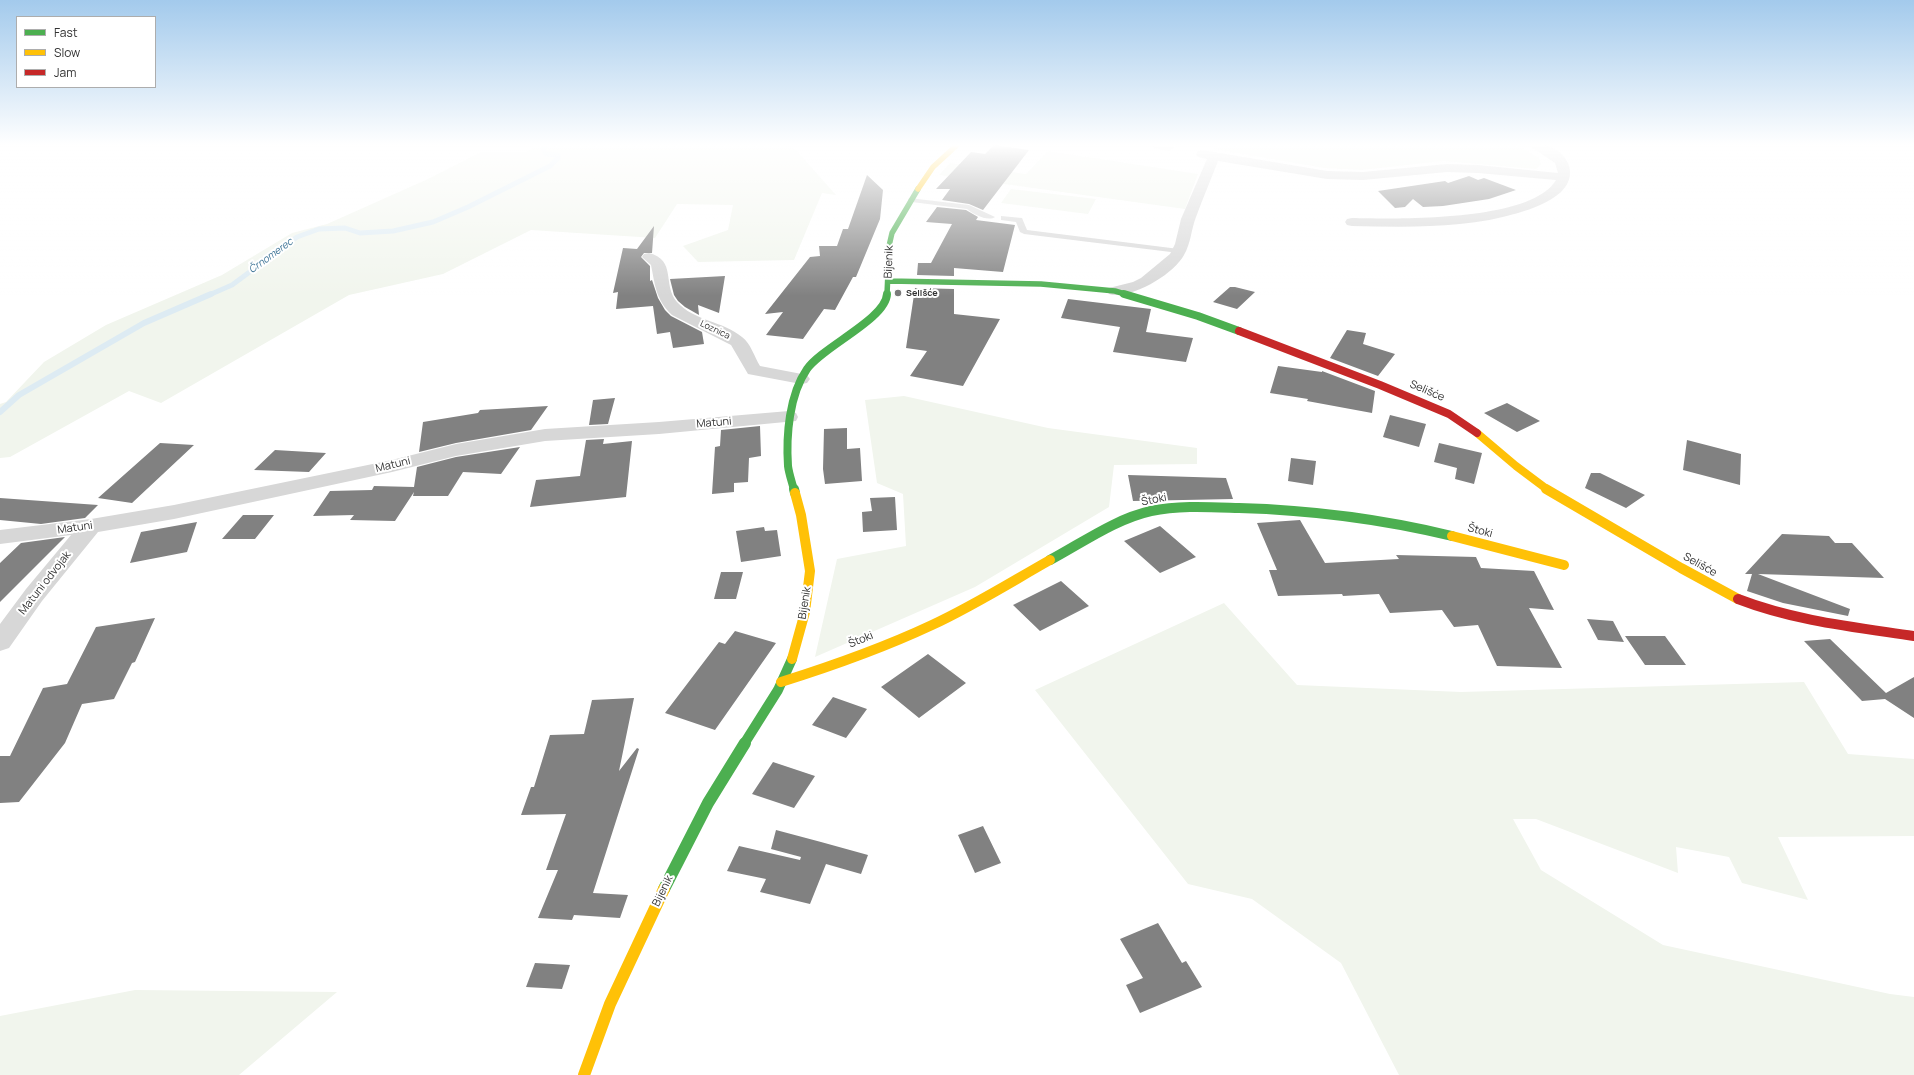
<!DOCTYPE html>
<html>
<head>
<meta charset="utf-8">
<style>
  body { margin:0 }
  #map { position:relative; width:1914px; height:1075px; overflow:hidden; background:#fff; font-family:Manrope,sans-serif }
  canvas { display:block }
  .legend { position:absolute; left:16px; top:16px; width:140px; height:72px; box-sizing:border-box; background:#fff; border:1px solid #adadad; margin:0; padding:5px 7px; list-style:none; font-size:12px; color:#333 }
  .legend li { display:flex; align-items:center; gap:8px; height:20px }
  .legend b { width:20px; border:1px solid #adadad }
</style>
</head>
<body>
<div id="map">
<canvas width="1914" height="1075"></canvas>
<ul class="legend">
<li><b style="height:5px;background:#4caf50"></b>Fast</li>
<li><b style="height:5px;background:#ffc107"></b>Slow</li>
<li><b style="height:5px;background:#c62828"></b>Jam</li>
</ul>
</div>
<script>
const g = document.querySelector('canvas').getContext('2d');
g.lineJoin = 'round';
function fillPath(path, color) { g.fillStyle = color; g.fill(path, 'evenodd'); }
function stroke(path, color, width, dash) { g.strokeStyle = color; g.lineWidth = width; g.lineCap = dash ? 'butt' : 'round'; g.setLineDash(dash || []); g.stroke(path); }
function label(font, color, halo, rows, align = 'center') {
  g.font = font + ' Manrope,sans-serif'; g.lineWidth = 4; g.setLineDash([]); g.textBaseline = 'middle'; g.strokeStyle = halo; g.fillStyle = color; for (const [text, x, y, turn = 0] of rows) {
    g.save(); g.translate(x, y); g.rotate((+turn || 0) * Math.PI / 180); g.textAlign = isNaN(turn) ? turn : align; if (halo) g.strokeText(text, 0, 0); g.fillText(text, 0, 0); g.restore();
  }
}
fillPath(new Path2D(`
  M 535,145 L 786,145 L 795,149 L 836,195 L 822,193 L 794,260 L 698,262 L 683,246 L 728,230 L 733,205 L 677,204 L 655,238 L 531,230 L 443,274 L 349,295 L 161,403 L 129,391 L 10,457 L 0,458 L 0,404 L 6,402 L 44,362 L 106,325 L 222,275 L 292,233 L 327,224 L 428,179 L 481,152 L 527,152 Z
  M 1221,145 L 1518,145 L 1539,158 L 1541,164 L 1536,169 L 1443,161 L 1362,170 L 1324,168 L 1213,149 Z
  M 1048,151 L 1198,174 L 1185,209 L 939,175 L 950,163 L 1026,174 Z
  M 1011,189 L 1096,199 L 1088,214 L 1001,203 Z
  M 904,396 L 1048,428 L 1197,448 L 1197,464 L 1114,465 L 1109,507 L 975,587 L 815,657 L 837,559 L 906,546 L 903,494 L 877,483 L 865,400 Z
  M 1224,603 L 1297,685 L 1461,692 L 1804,682 L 1848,754 L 1914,759 L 1914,836 L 1778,837 L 1808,900 L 1742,883 L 1729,857 L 1676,847 L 1678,873 L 1536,819 L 1513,819 L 1541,870 L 1663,945 L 1890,994 L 1914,997 L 1914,1075 L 1399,1075 L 1341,963 L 1252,899 L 1188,884 L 1035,690 Z
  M 135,990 L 337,992 L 239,1075 L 0,1075 L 0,1016 Z`), '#f1f5ed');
stroke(new Path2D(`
  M 209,295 L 232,285 L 297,237 L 319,229 L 345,228 L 360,233 L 393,231 L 433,222 L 468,207 L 550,166 L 558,158 L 558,155 L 546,154 L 543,149 L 547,145`), '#ddebf3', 5);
stroke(new Path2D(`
  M 0,412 L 19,395 L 144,323 L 211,294`), '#ddebf3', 6);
fillPath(new Path2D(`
  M 994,145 L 1029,150 L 983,210 L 969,204 L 942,200 L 950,189 L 936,189 L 971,152 L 985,154 Z
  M 867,175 L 883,190 L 880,219 L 856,277 L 853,277 L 835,310 L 824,309 L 803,339 L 766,335 L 783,312 L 765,314 L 810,257 L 820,256 L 819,246 L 837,246 L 843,229 L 848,229 Z
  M 1469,176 L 1478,180 L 1484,178 L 1516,190 L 1489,199 L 1443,206 L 1423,207 L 1413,199 L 1405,207 L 1395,208 L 1378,191 L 1445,181 L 1448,183 Z
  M 937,207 L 966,210 L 978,217 L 976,220 L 1015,225 L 1003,272 L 954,268 L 954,276 L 917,275 L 918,263 L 931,263 L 952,224 L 926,222 Z
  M 654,226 L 652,253 L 644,253 L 641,257 L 650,266 L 650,281 L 652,280 L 658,298 L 665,310 L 671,316 L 702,332 L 704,344 L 673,348 L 670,332 L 657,334 L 653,306 L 616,309 L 618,292 L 613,293 L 623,248 L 637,249 Z
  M 725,276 L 719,313 L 698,305 L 699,315 L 685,307 L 678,301 L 674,295 L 670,279 Z
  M 1230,287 L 1235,287 L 1255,292 L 1237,309 L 1213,302 Z
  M 915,288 L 954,289 L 954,314 L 1000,319 L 963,386 L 910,376 L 927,351 L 906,348 Z
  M 1068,299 L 1151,309 L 1146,332 L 1193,338 L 1186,362 L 1113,352 L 1120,327 L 1061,318 Z
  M 1347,330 L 1366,333 L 1363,344 L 1395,354 L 1378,376 L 1330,358 Z
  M 1278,366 L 1322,372 L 1322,371 L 1375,391 L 1372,413 L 1307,401 L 1308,399 L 1270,393 Z
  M 615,398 L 608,424 L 589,425 L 593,400 Z
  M 1507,403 L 1540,421 L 1517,432 L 1484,413 Z
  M 548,406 L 531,430 L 456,443 L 419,452 L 423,422 L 478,413 L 480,410 Z
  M 1390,415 L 1426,424 L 1419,447 L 1383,437 Z
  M 760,426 L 761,456 L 749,458 L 748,482 L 734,483 L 734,492 L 712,494 L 715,447 L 720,446 L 721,430 Z
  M 847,428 L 847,449 L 860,448 L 862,481 L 825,484 L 823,469 L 824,429 Z
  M 604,439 L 603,444 L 632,441 L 626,497 L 530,507 L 536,480 L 580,476 L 586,440 Z
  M 1687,440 L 1741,454 L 1740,485 L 1683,470 Z
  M 160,443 L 194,445 L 132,503 L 98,498 Z
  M 1439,443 L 1482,453 L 1474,484 L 1455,479 L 1457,468 L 1434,462 Z
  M 520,447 L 501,474 L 463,472 L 448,496 L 413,496 L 414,492 L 395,521 L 350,520 L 354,515 L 313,516 L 330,491 L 372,490 L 374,486 L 414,487 L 417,467 L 456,457 Z
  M 275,450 L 326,453 L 309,472 L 254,470 Z
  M 1291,458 L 1316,461 L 1313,485 L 1288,481 Z
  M 1591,473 L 1600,473 L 1645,495 L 1626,508 L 1585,488 Z
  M 1128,475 L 1226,478 L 1233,499 L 1133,501 Z
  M 895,497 L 897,530 L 863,532 L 862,512 L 872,511 L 870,498 Z
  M 0,498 L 98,505 L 85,518 L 41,524 L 0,520 Z
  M 243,515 L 274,515 L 255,539 L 222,539 Z
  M 1300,520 L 1325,563 L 1399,559 L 1396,555 L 1476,557 L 1481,568 L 1534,571 L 1554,610 L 1529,608 L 1562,668 L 1497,666 L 1478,625 L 1454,627 L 1442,610 L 1390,613 L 1379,594 L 1343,596 L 1342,594 L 1278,596 L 1269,570 L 1277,570 L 1257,523 Z
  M 197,522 L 187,552 L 130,563 L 141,532 Z
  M 1160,526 L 1196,557 L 1160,573 L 1124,541 Z
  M 764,527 L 765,531 L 777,530 L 781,556 L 741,562 L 736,531 Z
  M 1782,534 L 1829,536 L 1835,543 L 1852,543 L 1884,578 L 1758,574 L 1850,609 L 1848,616 L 1783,603 L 1747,591 L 1752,574 L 1745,574 Z
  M 65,537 L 0,602 L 0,563 L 21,543 Z
  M 721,572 L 743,572 L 736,599 L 714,599 Z
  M 1061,581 L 1089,606 L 1040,631 L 1013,605 Z
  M 155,618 L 135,662 L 132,663 L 114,699 L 82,704 L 65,743 L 19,802 L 0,803 L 0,756 L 10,756 L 43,688 L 67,684 L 96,627 Z
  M 1587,619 L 1613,621 L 1624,642 L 1598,640 Z
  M 735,631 L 776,643 L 715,730 L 665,713 L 719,642 L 725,644 Z
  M 1625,636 L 1665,636 L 1686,665 L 1645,665 Z
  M 1830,639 L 1886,693 L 1914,677 L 1914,718 L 1885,699 L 1862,701 L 1804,641 Z
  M 928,654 L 966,683 L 919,718 L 881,687 Z
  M 833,697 L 867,709 L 846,738 L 812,725 Z
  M 634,698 L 619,771 L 637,748 L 639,749 L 593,893 L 628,895 L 620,918 L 574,915 L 572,920 L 538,918 L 558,870 L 546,870 L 566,814 L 521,815 L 531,787 L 534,787 L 550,735 L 584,734 L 592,700 Z
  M 773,762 L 815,776 L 794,808 L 752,794 Z
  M 983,826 L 1001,863 L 975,873 L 958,835 Z
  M 776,830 L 821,842 L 868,855 L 861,874 L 826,864 L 810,904 L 760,892 L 766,879 L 727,871 L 739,846 L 800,860 L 801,857 L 771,849 Z
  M 1158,923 L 1182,963 L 1186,961 L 1202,987 L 1140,1013 L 1126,985 L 1143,978 L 1120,939 Z
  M 535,963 L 570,965 L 562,989 L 526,987 Z`), '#818181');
fillPath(new Path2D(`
  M 909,198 L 969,205 L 995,217 C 988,222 973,214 967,209 L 912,202 L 908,200 Z
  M 1001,216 L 1022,218 L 1027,230 L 1179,249 L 1183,251 L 1179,253 L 1024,234 L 1020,232 L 1016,222 L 1001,220 Z`), '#d7d7d7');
fillPath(new Path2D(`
  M 1152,145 L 1174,145 L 1175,147 L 1169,151 L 1154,148 Z
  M 1528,145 C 1533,145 1538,144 1543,145 C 1567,149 1580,174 1561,192 C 1550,202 1532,209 1518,213 C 1465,229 1407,227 1352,226 L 1347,225 L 1345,222 L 1347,219 L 1352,218 C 1396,219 1532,222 1556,180 L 1478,173 L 1447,172 L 1363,180 L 1327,179 L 1218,161 C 1211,179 1203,198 1196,217 C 1191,230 1191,243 1184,255 C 1174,274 1131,300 1109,294 L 1107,291 L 1109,288 L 1133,282 L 1141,278 L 1170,254 L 1175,244 L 1181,219 L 1207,159 L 1198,157 L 1196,154 L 1198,151 L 1202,150 L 1327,171 L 1363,172 L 1447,164 L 1478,165 L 1558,173 L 1555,163 Z
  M 649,253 C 677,260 662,285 677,302 C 694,321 723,321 742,337 C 751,344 754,356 760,366 L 807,375 L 810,379 L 807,383 L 801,384 L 748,374 L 731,345 L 672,315 C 656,300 655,285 651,265 L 642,257 L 644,254 Z
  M 789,411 L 796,413 L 798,417 L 796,421 L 659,434 L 545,441 L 456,456 L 392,472 L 174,519 L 98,532 L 42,601 L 9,648 L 0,651 L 0,624 L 26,589 L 71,535 L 0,544 L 0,530 L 91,519 L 174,505 L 392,460 L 456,444 L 545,429 L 659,422 Z`), '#d7d7d7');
stroke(new Path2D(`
  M 889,281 L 1041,284 L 1115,291 L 1128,295
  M 887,295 L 889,246 L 892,233 L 918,189`), '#4caf50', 5.5);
stroke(new Path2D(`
  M 1124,294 L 1198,316 L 1239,331
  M 794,490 C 792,482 789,474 788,466 C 786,436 789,395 807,369 C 822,347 886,319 887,294`), '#4caf50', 8);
stroke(new Path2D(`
  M 794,489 L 795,493
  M 1050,560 C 1082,543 1115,519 1151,511 C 1179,505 1210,507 1239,508 C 1311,510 1382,519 1452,536
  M 744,744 L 778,690 L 792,659`), '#4caf50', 10);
stroke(new Path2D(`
  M 664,889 L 708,803 L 745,743`), '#4caf50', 12);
stroke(new Path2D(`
  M 918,189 L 933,167 L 957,145`), '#ffc107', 5.5);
stroke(new Path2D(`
  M 1477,433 L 1516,466 L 1548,490`), '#ffc107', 8);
stroke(new Path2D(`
  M 1546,489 L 1681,568 L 1738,599
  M 1452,536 L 1564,565
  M 792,659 L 805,612 L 810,571 L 801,515 L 795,493
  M 781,682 C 832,666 883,648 932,625 C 973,606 1011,582 1050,560`), '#ffc107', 10);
stroke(new Path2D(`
  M 584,1075 L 610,1004 L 664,889`), '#ffc107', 12);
stroke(new Path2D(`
  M 1239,331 L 1380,385 L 1449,414 L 1477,433`), '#c62828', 8);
stroke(new Path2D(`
  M 1738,599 C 1795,621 1854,627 1914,636`), '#c62828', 10);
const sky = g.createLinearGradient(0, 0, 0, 296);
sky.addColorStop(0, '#a3caec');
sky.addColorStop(0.49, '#fff');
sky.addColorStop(1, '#ffffff00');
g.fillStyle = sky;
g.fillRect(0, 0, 1914, 296);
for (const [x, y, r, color] of [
  [898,293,4,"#7a7a7a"]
]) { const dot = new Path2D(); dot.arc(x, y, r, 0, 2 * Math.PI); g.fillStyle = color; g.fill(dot); stroke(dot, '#fff', 1.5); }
label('bold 9px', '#333', '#fff', [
  ["Selišće",906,293]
], 'left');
label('9px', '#333', '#fff', [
  ["Loznica",715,330,25]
]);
label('italic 10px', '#3f7597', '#fff', [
  ["Črnomerec",271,256,-36]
]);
label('11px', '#333', '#fff', [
  ["Bijenik",889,262,-88],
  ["Selišće",1427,391,23],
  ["Matuni",714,423,-5],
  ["Matuni",393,465,-13],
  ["Štoki",1154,500,-11],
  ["Matuni",75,528,-8],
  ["Štoki",1480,531,15],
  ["Selišće",1700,565,29],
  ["Matuni odvojak",45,583,-52],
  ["Bijenik",805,603,-81],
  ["Štoki",861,640,-22],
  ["Bijenik",663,891,-64]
]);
</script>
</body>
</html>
